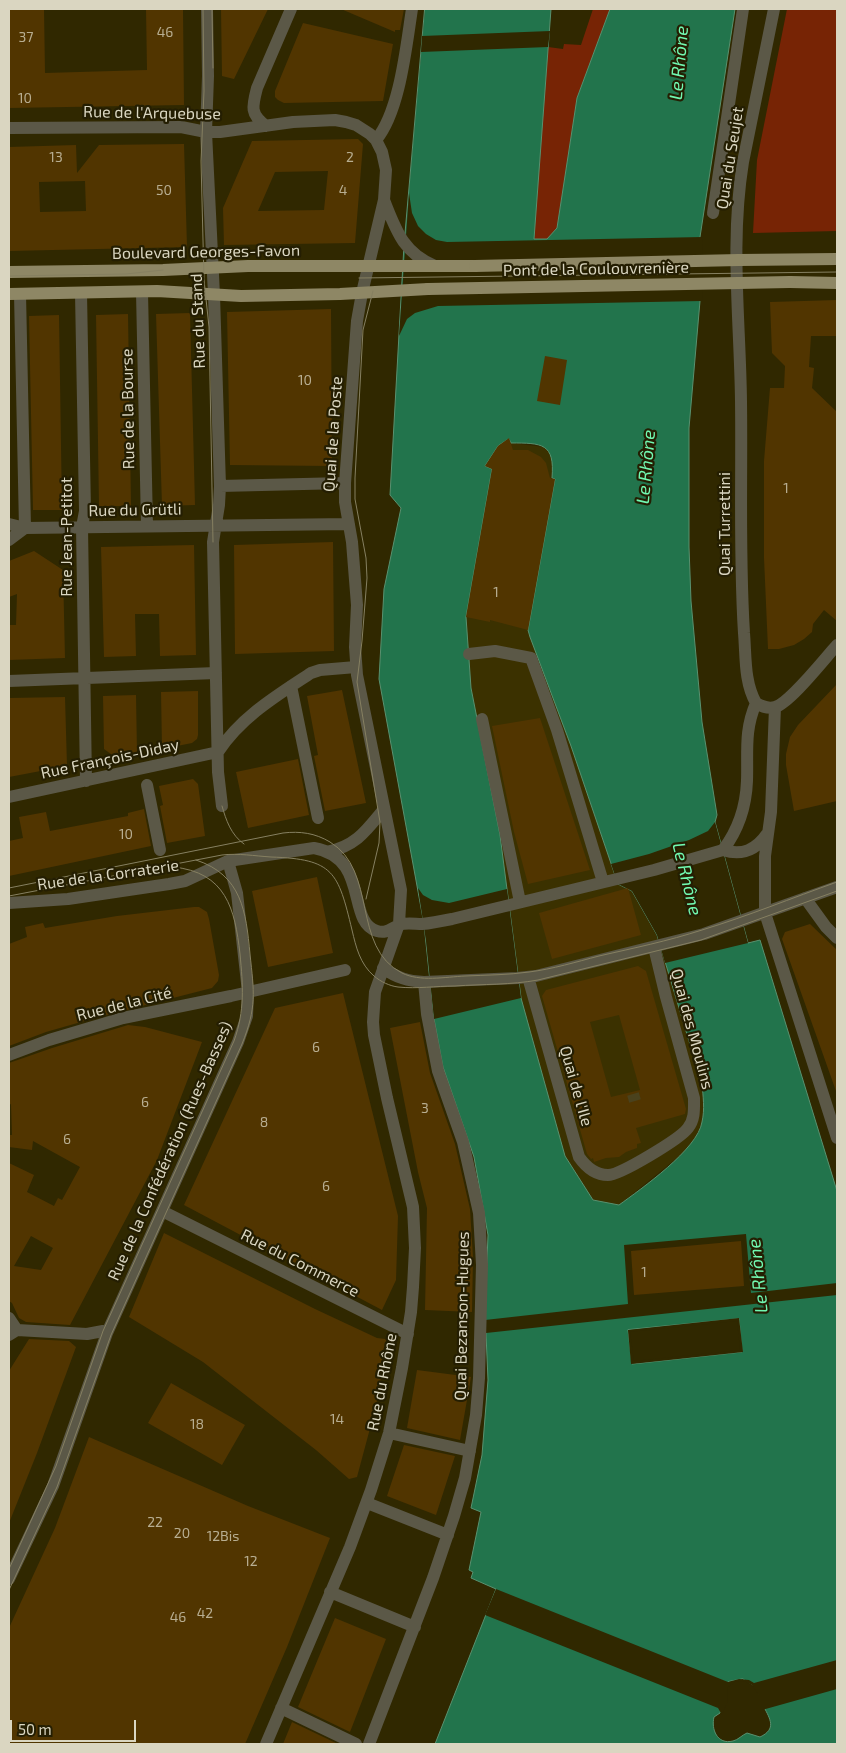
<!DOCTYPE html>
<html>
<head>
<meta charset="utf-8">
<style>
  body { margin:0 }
  #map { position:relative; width:846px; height:1753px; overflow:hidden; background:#302800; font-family:"Exo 2",sans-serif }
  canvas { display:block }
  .frame { position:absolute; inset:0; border:10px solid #dad6c1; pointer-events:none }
  .scale { position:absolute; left:10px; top:1720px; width:126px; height:22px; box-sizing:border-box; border:2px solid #dad6c1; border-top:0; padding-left:6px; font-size:15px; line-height:18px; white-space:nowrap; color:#dad6c1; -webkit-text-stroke:4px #241e02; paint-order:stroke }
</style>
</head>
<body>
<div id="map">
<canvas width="846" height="1753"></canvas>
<div class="frame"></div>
<div class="scale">50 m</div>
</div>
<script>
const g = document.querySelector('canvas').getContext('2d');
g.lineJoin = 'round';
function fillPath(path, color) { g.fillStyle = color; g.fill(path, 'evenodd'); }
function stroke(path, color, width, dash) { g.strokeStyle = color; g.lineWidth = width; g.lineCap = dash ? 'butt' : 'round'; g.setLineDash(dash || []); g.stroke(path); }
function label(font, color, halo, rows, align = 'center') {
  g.font = font + ' "Exo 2",sans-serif'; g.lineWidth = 4.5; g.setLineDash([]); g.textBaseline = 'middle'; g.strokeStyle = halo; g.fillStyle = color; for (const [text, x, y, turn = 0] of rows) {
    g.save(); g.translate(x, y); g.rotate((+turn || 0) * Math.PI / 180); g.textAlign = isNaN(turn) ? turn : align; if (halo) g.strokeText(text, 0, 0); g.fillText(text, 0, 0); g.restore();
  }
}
fillPath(new Path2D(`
  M 503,442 L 544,447 L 550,453 L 553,459 L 552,478 L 555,479 L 530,637 L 571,746 L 618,884 L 632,891 L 658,938 L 702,1084 L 704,1104 L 702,1124 L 695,1138 L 682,1154 L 619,1205 L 593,1200 L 565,1156 L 521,998 L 500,835 L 471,688 L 466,617 L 492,469 L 485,466 L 493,451 Z`), '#3b3100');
fillPath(new Path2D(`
  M 593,9 L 610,9 L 577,98 L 557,228 L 548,239 L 534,239 L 548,47 L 563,49 L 564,44 L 581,45 Z
  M 787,9 L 837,9 L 837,231 L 753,233 L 757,160 Z`), '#772405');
const water = new Path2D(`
  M 425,9 L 551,9 L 534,239 L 547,239 L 557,228 L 577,98 L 610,9 L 735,9 L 700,237 L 700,301 L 689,428 L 689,547 L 691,601 L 702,722 L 717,815 L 715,822 L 748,943 L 760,940 L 837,1191 L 837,1744 L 435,1744 L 496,1589 L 471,1578 L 473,1572 L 469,1570 L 481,1512 L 471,1508 L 482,1455 L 488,1380 L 485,1311 L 488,1235 L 474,1157 L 443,1067 L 434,1019 L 424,924 L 379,679 L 384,589 L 401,508 L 390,495 L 404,245 ZM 509,439 L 511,443 C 542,443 555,443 552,478 L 555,479 L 528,630 L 530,637 L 571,746 L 618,884 L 632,891 L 657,935 L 702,1084 C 703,1096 705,1109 702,1122 C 698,1149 641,1189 619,1205 L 593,1200 L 565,1156 L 521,998 L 500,835 L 471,688 L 466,617 L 492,469 L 485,466 L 498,446 ZM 739,1319 L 742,1352 L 632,1364 L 628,1330 ZM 743,1679 L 758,1688 C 759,1694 761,1702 764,1707 C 770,1719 777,1729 760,1737 L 747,1733 C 742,1735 738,1740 733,1741 C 717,1745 711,1729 714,1717 L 720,1713 L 728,1682 Z`);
fillPath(water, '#22744c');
stroke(water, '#59916f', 1);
fillPath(new Path2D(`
  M 550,31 L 548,47 L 421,52 L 422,36 Z
  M 409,193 L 412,213 L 418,226 L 426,234 L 436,240 L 447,242 L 703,237 L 702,301 L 438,306 L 415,313 L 407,319 L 399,336 Z
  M 715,822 L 748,943 L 665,963 L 657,935 L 632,891 L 618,884 L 611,864 L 649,854 L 689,840 L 708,831 Z
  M 418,888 L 423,895 L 432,900 L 449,903 L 507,889 L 521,998 L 434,1019 L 426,941 Z
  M 746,1234 L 751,1293 L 837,1283 L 837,1295 L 486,1333 L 485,1320 L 628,1304 L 624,1245 Z
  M 739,1318 L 743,1352 L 631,1364 L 628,1330 ZM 737,1321 L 740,1350 L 634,1361 L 630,1332 Z
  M 496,1589 L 728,1682 L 739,1679 L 749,1680 L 754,1683 L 837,1660 L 837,1689 L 762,1710 L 758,1694 L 752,1685 L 743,1681 L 735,1682 L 728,1687 L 727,1703 L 722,1715 L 718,1708 L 485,1615 Z`), '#302800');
fillPath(new Path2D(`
  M 9,9 L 44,9 L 45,73 L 147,70 L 146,9 L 183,9 L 184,105 L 9,108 Z
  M 221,9 L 268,9 L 234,79 L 222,76 Z
  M 341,9 L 404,9 L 400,30 L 395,30 L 395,32 Z
  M 303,23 L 393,44 L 383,101 L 284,103 L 278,100 L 275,97 L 275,91 Z
  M 358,139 L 363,144 L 355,243 L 224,245 L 223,208 L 252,141 ZM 328,171 L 324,210 L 258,211 L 275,172 Z
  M 184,144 L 187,247 L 9,251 L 9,147 L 76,145 L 77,173 L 99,145 ZM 85,181 L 86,211 L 40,212 L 39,182 Z
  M 837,300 L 837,336 L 811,336 L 809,367 L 814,368 L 812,388 L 837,412 L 837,621 L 824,610 L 813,624 L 812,632 L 804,639 L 794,645 L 779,649 L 768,649 L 764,558 L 764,461 L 770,388 L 784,388 L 785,366 L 772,353 L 770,302 Z
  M 331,309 L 332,466 L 230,465 L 227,312 Z
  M 190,313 L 195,505 L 162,506 L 156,314 Z
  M 128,314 L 131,506 L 99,506 L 96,315 Z
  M 59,315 L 62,510 L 33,510 L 29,316 Z
  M 545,356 L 567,360 L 560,405 L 537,401 Z
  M 509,438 L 513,450 L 528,450 L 541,457 L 546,463 L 550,478 L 555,479 L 528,630 L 490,620 L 490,622 L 466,617 L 492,469 L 485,466 L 498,446 Z
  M 333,542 L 334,651 L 235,654 L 234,545 Z
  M 194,545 L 196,655 L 160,656 L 159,614 L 135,614 L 136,656 L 104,657 L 101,547 Z
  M 34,551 L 63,570 L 65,658 L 9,660 L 9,625 L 16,625 L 17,594 L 9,597 L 9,561 Z
  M 837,684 L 837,801 L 794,811 L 786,765 L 786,754 L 790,737 L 798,725 Z
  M 342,690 L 366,803 L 325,811 L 314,756 L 318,755 L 307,696 Z
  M 198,691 L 198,735 L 197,739 L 192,743 L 162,749 L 161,692 Z
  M 136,695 L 137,753 L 115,757 L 104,749 L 103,696 Z
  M 65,697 L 67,766 L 9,777 L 9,698 Z
  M 540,718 L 590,870 L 528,884 L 514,832 L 492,726 Z
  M 298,759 L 309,815 L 248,828 L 236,772 Z
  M 193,779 L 198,784 L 205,836 L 167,843 L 160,806 L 163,805 L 159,786 Z
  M 144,809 L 151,846 L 9,876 L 9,841 L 23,838 L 19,817 L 46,812 L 50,831 L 128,816 L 128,813 Z
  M 317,877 L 333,953 L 268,967 L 252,891 Z
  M 628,888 L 641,935 L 552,959 L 539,913 Z
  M 194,907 L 199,907 L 207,912 L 209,919 L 219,975 L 218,981 L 212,988 L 87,1020 L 88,1020 L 46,1032 L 9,1046 L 9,944 L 27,937 L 25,927 L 43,923 L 45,928 L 117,916 Z
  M 810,924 L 837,950 L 837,1091 L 836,1091 L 782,939 L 785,932 Z
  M 638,966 L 646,971 L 686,1109 L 685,1114 L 636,1128 L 641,1143 L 637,1144 L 637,1148 L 626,1152 L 619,1157 L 606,1158 L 594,1162 L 593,1158 L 591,1159 L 587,1154 L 542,996 L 546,990 ZM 619,1015 L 640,1090 L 611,1097 L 590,1022 Z
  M 343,993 L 398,1216 L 396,1280 L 382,1310 L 184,1205 L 275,1008 Z
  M 420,1022 L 430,1073 L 455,1144 L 470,1209 L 473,1257 L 472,1312 L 425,1310 L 427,1208 L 418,1172 L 390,1028 Z
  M 128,1025 L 145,1027 L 202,1042 L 157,1160 L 70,1325 L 26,1322 L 19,1318 L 12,1303 L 9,1301 L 9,1163 L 34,1175 L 27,1192 L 54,1206 L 58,1198 L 62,1200 L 80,1167 L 33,1141 L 32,1150 L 9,1147 L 9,1135 L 12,1135 L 11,1104 L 9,1105 L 9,1063 L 52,1048 ZM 31,1236 L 53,1248 L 41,1270 L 14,1266 Z
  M 164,1233 L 315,1309 L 377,1338 L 385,1339 L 388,1343 L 389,1347 L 385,1355 L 376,1406 L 357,1477 L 349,1479 L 316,1450 L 203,1362 L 129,1317 Z
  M 741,1241 L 744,1286 L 634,1295 L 631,1251 Z
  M 29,1339 L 69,1341 L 76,1347 L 37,1453 L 9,1523 L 9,1371 Z
  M 417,1370 L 471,1377 L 460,1440 L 407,1428 Z
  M 171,1383 L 245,1425 L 222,1465 L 148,1423 Z
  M 89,1437 L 248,1506 L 330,1538 L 287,1647 L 245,1744 L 9,1744 L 9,1628 L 55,1528 Z
  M 404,1445 L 455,1456 L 436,1515 L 387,1496 Z
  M 335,1618 L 386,1639 L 350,1732 L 298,1707 Z
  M 292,1722 L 338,1744 L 283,1744 Z`), '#513500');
stroke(new Path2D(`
  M 633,1094 L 635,1101`), '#4a421d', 12, [12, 6]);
stroke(new Path2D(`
  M 207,9 L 208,76 L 206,132 L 214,295 L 220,486 L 219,505 L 213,542 L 218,772 L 222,806
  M 774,9 L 743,162 C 730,242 740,321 741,401 C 742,478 739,555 744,633 C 746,656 744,682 756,703 C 761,706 768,709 775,707 C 790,703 825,658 837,645
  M 266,126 C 250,114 252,107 257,88 L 291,9
  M 9,128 L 181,127 L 206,132 L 220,132 L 293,122 L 335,120 L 346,122 L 356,125 L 370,134 L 376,140 L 382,152 L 386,170 L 384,200 L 362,293 L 357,321 L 345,483 L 345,502 L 352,542 L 357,605 L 355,647 L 357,675 L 401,890 L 399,924 L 375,992 L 373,1022 L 374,1035 L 387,1098 L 413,1207 L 415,1248 L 413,1287 L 411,1312 L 402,1368 L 389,1433 L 371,1490 L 350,1547 L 266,1744
  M 376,140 C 400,111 406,47 412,9
  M 384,200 C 396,230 403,253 435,266
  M 713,213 L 743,9
  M 142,292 L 147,526
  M 81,293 L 85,511 L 82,527 L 86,781
  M 20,294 L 25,528
  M 220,486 L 345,483
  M 9,524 L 25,528 L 349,524
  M 9,540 L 25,528
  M 469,654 L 495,651 L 531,658 L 557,730 L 603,882
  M 9,681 L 216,673
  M 291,686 L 318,818
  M 775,707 L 771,812 L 765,856 L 765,913 L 837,1138
  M 482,719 L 520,902
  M 218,752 C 241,717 276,696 311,673 L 320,670 L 356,667
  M 147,785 L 160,850
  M 9,797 L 218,752
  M 723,850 C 739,829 746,807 747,781 C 748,751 744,731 756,703
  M 327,852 C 356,846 366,831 384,809
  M 805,898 L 826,927 L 837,938
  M 9,903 L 68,899 L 169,884 L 185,881 L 228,861 L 314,848 C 370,858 346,922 377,931 C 387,934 391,928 399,925 C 405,922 415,924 422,924 C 432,923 442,921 452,919 L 654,870 L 723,850 C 742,856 756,850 767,834
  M 383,968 C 397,978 408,981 424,982 L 518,978 L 536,976 L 704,934 L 837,887
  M 528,977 L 579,1157 C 586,1167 595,1175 608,1175 C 620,1175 680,1139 688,1128 C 695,1119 694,1109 694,1098 L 666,997 L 654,947
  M 9,1055 L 49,1040 L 123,1018 L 231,996 L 345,970
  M 162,1211 L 408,1334
  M 9,1318 L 17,1330
  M 9,1335 L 17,1330 L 87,1334 L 103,1331 L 107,1333
  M 389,1433 L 470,1451
  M 367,1503 L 448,1535
  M 9,1579 L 53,1486 L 107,1333 L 238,1042 L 247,1016 L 248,992 L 237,893 L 228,861
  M 330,1592 L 415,1627
  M 281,1708 L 356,1744
  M 369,1744 L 433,1578 L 454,1516 L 465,1478 L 476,1415 L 479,1378 L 482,1265 L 479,1213 L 463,1142 L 438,1071 L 427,1014 L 424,982`), '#5b5847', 12);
stroke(new Path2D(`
  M 739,260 L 837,259
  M 9,272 L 163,270 L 248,266 L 475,266
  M 790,282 L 837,283
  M 9,294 L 157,291 L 241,296 L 340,294 L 428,289`), '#8e8765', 12);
stroke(new Path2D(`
  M 203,9 L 204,91 L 201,161 L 204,280 L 209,327 L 213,542
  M 212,9 L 213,68
  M 9,276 L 126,274 L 163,270
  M 359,278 L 837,272
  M 222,806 C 226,820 231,835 244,844
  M 9,888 L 283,833 C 300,831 315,833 330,842 C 378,871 351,947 402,973 C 420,982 445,977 465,976 C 486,975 508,975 529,972 C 553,969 576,962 599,956 C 634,948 668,941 702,930 C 748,916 792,898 837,882
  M 9,896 L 222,855 C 238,853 255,856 271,857 C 334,859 338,872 352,930 C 356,947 360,964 374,976 C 381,982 390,986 398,987 C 417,989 436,986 455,986 C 483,984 511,985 538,980 L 701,940 L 837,891
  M 366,899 L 379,843 L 380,822 L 357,682 L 362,641 L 367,578 L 366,558 L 355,499 L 355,478 L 363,330 L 373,291
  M 9,1569 L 56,1466 L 103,1331 L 234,1041 C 245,1010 243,986 240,954 C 235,909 226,872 173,867
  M 9,1590 L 57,1487 L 111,1335 L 242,1044 C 257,1007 254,992 250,954 C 246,912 242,875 196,860`), '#868061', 1);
stroke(new Path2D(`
  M 475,266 L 739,260
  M 428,289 L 790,282`), '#8e8765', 12);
label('14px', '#b8ae91', null, [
  ["46",165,32],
  ["37",26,37],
  ["10",25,98],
  ["13",56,157],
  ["2",350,157],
  ["50",164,190],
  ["4",343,190],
  ["10",305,380],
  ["1",786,488],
  ["1",496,592],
  ["10",126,834],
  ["6",316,1047],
  ["6",145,1102],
  ["3",425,1108],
  ["8",264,1122],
  ["6",67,1139],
  ["6",326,1186],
  ["1",644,1272],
  ["14",337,1419],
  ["18",197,1424],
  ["22",155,1522],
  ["20",182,1533],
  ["12Bis",223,1536],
  ["12",251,1561],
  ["42",205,1613],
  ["46",178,1617]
]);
label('16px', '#dad6c1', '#241e02', [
  ["Rue de l'Arquebuse",152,113,1],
  ["Quai du Seujet",730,158,-81],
  ["Boulevard Georges-Favon",206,252,-1],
  ["Pont de la Coulouvrenière",596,269,-1],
  ["Rue du Stand",198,321,-92],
  ["Rue de la Bourse",128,409,-91],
  ["Quai de la Poste",333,434,-86],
  ["Rue du Grütli",135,510,-1],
  ["Quai Turrettini",725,524,-90],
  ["Rue Jean-Petitot",67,537,-90],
  ["Rue François-Diday",110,759,-12],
  ["Rue de la Corraterie",108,875,-8],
  ["Rue de la Cité",124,1004,-14],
  ["Quai des Moulins",692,1029,75],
  ["Quai de l'Ile",576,1086,74],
  ["Rue de la Confédération (Rues-Basses)",170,1151,-66],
  ["Rue du Commerce",300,1263,27],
  ["Quai Bezanson-Hugues",462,1316,-89],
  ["Rue du Rhône",382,1382,-79]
]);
label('italic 18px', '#71f8b1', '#241e02', [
  ["Le Rhône",679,63,-85],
  ["Le Rhône",646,467,-85],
  ["Le Rhône",687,879,76],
  ["Le Rhône",758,1276,-96]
]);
</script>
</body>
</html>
